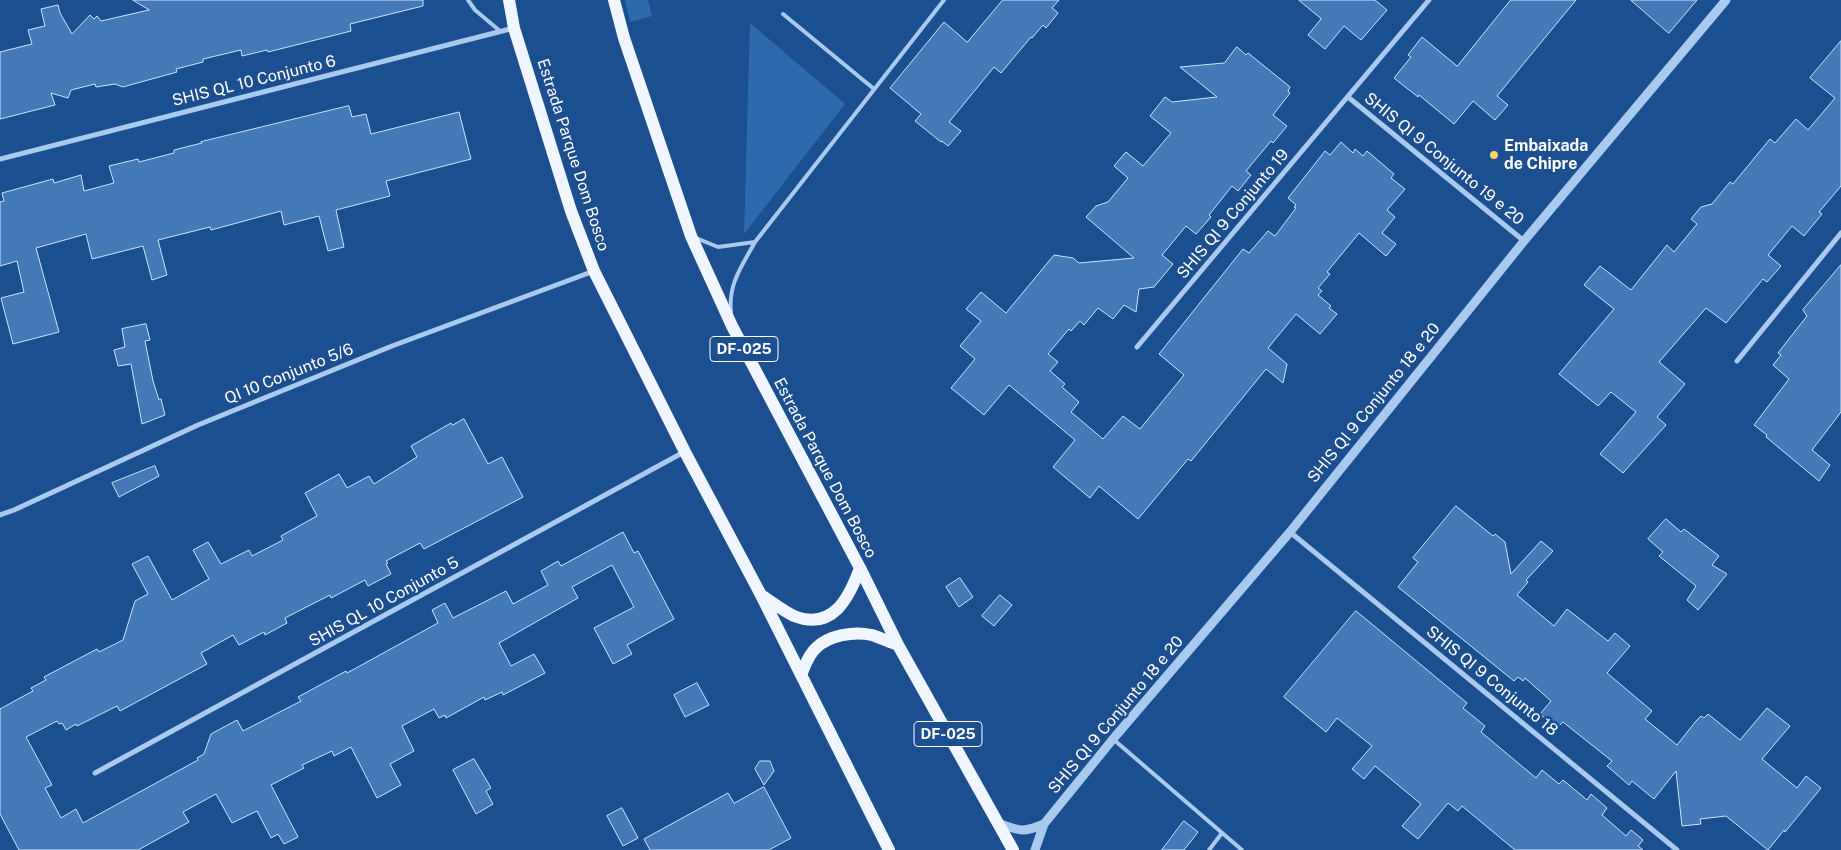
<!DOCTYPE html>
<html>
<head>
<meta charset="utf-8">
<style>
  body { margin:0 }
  canvas { display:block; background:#1b4f8f }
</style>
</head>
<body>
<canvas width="1841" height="850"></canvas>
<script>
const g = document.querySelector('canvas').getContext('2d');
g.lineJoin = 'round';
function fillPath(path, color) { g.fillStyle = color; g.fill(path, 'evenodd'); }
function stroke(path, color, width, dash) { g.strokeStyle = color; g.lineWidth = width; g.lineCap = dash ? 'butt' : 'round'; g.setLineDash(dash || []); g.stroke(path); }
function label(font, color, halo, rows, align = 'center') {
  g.font = font + ' "Public Sans",sans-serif'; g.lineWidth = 5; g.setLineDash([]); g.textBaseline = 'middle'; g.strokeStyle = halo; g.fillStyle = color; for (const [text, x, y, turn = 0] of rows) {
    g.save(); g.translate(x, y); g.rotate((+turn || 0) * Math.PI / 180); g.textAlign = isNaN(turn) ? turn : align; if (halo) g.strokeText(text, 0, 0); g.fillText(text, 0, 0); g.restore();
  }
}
fillPath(new Path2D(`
  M 625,0 L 648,0 L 652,16 L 630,22 Z
  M 750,23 L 845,104 L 744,234 Z`), '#2e69ad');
const building = new Path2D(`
  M 133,0 L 423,0 L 423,6 L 350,24 L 351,31 L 268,52 L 267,50 L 242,56 L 241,50 L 203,59 L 203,62 L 176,69 L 177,72 L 130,85 L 123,87 L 115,84 L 96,87 L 95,84 L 71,90 L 68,98 L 51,93 L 55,105 L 0,119 L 0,52 L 32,44 L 28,30 L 45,26 L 41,9 L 58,5 L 60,13 L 72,34 L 90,15 L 94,19 L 97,16 L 101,21 L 149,10 Z
  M 1003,0 L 1059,0 L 1052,8 L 1058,13 L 1046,28 L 1043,25 L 1032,38 L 1031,37 L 1001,73 L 994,67 L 949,122 L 961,131 L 948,146 L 942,141 L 941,142 L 915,121 L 921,114 L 890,88 L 944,22 L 967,42 Z
  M 1299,0 L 1375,0 L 1387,10 L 1361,40 L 1344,26 L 1325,49 L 1308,35 L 1321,19 Z
  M 1511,0 L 1576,0 L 1497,96 L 1508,105 L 1495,120 L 1473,101 L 1454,124 L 1419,95 L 1418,97 L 1394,78 L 1411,57 L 1408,55 L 1422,37 L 1457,66 Z
  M 1631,0 L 1697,0 L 1669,33 Z
  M 1841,41 L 1841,186 L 1819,212 L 1822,214 L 1804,236 L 1792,226 L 1768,255 L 1781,266 L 1767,282 L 1763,279 L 1726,323 L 1706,308 L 1659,362 L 1685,384 L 1657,417 L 1666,425 L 1623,473 L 1600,454 L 1636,412 L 1611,392 L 1598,406 L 1559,374 L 1614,309 L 1584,285 L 1600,266 L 1631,290 L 1667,245 L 1674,252 L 1697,224 L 1691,219 L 1701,207 L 1712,204 L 1730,182 L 1733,184 L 1770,139 L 1775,143 L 1796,119 L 1808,130 L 1835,98 L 1810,78 Z
  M 1237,47 L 1246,55 L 1248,53 L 1290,87 L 1288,91 L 1290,93 L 1273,115 L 1287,126 L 1273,143 L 1271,141 L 1246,171 L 1251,175 L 1238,191 L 1232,186 L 1209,215 L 1211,217 L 1196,234 L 1186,226 L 1162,255 L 1173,264 L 1154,287 L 1139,289 L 1136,312 L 1124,305 L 1113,319 L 1098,308 L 1084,325 L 1080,321 L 1071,331 L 1069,329 L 1048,354 L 1058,362 L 1050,371 L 1065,384 L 1062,387 L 1079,402 L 1071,412 L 1103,439 L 1123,416 L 1140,429 L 1184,375 L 1159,354 L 1243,249 L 1249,253 L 1268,231 L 1275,236 L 1296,208 L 1294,207 L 1296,205 L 1288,198 L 1325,151 L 1330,155 L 1341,142 L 1353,153 L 1355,149 L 1363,156 L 1367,151 L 1394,174 L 1391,178 L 1405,189 L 1387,210 L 1395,217 L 1382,233 L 1396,244 L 1386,256 L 1359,233 L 1327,272 L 1330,274 L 1318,288 L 1322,291 L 1318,295 L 1331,306 L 1329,308 L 1337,314 L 1320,334 L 1296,314 L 1268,348 L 1287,364 L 1283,383 L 1266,369 L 1191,461 L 1188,459 L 1138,519 L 1099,486 L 1090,498 L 1053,467 L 1075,440 L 1009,385 L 984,415 L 951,388 L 975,359 L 960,346 L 981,321 L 966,309 L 981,292 L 1006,313 L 1054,255 L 1073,258 L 1079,263 L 1134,258 L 1086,217 L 1096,206 L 1108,202 L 1128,178 L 1114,166 L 1126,152 L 1143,166 L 1171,133 L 1150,116 L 1165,97 L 1172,102 L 1217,97 L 1180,67 L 1224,63 Z
  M 349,106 L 352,117 L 366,114 L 371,134 L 459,112 L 471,159 L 386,181 L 390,196 L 336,210 L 344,247 L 328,251 L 319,216 L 284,225 L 281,211 L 211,230 L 210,227 L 158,240 L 167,275 L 152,280 L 143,246 L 92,259 L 86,234 L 36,248 L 59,332 L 13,344 L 1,298 L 24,292 L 17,261 L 0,266 L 0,202 L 4,201 L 2,193 L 53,179 L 54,183 L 81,175 L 84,191 L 114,183 L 109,166 L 138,159 L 139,162 L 174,153 L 174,150 L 202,143 L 201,142 Z
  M 1841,265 L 1841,412 L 1812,450 L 1830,465 L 1819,481 L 1766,437 L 1767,435 L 1754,425 L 1789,379 L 1773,365 L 1781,355 L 1778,353 L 1807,316 L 1803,310 Z
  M 146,324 L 150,340 L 145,341 L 153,381 L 159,400 L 161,399 L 165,415 L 142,424 L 131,364 L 118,366 L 114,350 L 125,347 L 122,329 Z
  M 464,419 L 488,464 L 502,457 L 523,497 L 424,549 L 420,543 L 386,561 L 388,563 L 386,564 L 391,574 L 368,586 L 365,580 L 331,598 L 330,595 L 285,618 L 287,623 L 265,635 L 264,632 L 239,645 L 233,635 L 201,653 L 207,664 L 120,711 L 117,706 L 77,726 L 76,724 L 66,730 L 62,723 L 59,724 L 57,721 L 26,737 L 52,785 L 45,788 L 61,818 L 76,809 L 83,823 L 198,760 L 197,758 L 204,754 L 211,734 L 237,720 L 243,731 L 301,701 L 298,697 L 346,671 L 347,673 L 438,623 L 432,610 L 445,603 L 453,618 L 506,591 L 513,604 L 548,585 L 541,571 L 558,561 L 561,566 L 623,532 L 634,553 L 638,551 L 674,619 L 627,645 L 632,654 L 613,664 L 594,628 L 634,607 L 612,565 L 572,587 L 578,598 L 499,643 L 511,666 L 534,654 L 545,673 L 503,695 L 502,692 L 485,700 L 484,697 L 446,718 L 445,715 L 439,718 L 434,709 L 402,726 L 414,751 L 390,764 L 401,785 L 377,798 L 351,747 L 334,756 L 332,751 L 302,765 L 304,768 L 271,785 L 298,837 L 284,844 L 278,834 L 271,838 L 257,811 L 232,823 L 216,794 L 183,812 L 189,822 L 138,850 L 19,850 L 0,814 L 0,709 L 33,691 L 31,688 L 46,680 L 44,677 L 97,649 L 99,652 L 123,640 L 135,601 L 148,594 L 132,564 L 148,556 L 172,600 L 209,579 L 193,550 L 208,542 L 221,564 L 249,550 L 252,556 L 283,540 L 281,536 L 317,516 L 305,493 L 339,474 L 347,488 L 369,476 L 374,484 L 417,457 L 411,446 L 451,423 L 452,425 Z
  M 155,466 L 159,476 L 119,497 L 112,483 Z
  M 1456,506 L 1493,536 L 1495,534 L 1505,542 L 1511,574 L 1541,541 L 1553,551 L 1526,580 L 1528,582 L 1517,595 L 1554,626 L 1567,609 L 1608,641 L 1615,633 L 1630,646 L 1607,673 L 1652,711 L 1645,719 L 1677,745 L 1696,721 L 1701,716 L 1704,718 L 1708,714 L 1740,740 L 1767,708 L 1790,726 L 1762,759 L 1797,788 L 1806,776 L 1821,788 L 1785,832 L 1784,830 L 1768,850 L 1726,816 L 1700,819 L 1701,824 L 1682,826 L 1676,771 L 1654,799 L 1632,781 L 1629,785 L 1607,766 L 1612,761 L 1563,722 L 1557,728 L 1540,714 L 1551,701 L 1525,678 L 1523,681 L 1518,677 L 1514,681 L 1398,587 L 1418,562 L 1413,558 Z
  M 1666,519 L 1681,532 L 1684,529 L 1719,556 L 1712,565 L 1727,574 L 1698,610 L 1687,600 L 1696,586 L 1659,556 L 1663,552 L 1648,539 Z
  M 960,578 L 973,597 L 959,607 L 946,587 Z
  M 1000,595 L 1012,605 L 994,626 L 982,616 Z
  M 1356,611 L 1467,703 L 1463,708 L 1485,726 L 1481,732 L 1536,778 L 1542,770 L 1559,784 L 1563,780 L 1587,800 L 1591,794 L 1607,808 L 1602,815 L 1626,836 L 1631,830 L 1643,840 L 1638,846 L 1643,850 L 1515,850 L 1462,806 L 1458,811 L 1448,803 L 1418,839 L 1402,826 L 1421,804 L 1375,766 L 1364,779 L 1352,769 L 1372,746 L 1337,718 L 1326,732 L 1284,697 Z
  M 697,683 L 709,705 L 685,717 L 674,695 Z
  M 474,759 L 491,788 L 486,791 L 493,804 L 476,814 L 453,770 Z
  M 760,761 L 770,761 L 774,771 L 764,785 L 755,769 Z
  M 764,787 L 791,838 L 769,850 L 650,850 L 644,839 L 728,793 L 734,803 Z
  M 622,808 L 638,838 L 623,846 L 607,816 Z
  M 1184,821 L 1198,832 L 1184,850 L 1162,850 Z`);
fillPath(building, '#4478b7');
stroke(building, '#cfe3fa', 1);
stroke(new Path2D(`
  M 468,0 L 475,10 L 500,31
  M 783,14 L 874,89
  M 696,238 L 718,247 L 755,242
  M 731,312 C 728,284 742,266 755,242 L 944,0
  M 1113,739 L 1242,850
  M 1209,850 L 1222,833`), '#a9c9ee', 4);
stroke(new Path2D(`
  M 1348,97 L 1524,241
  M 0,159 L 514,28
  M 1137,347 L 1429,0
  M 1737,361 L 1841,233
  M 0,515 L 14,510 L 198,425 L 392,346 L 594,271
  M 1290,532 L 1677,850
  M 95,773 L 684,452`), '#a9c9ee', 5);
stroke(new Path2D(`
  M 998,823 C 1019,831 1023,833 1044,824
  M 1035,850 L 1044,824 L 1113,739 L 1290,532 L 1524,241 L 1726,0`), '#a9c9ee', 9);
stroke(new Path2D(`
  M 509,0 L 514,28 L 571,211 L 594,271 L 685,452 L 761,595 L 889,850
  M 614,0 L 624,38 L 691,236 L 732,326 L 860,568 L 898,645 L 1013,850
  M 761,595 C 772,602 783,611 794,616 C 833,631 849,598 860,568
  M 801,675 C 805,666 808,655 816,648 C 829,635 854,631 872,635 C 881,638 889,642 898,645`), '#f0f6ff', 12);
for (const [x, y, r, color] of [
  [1494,155,5,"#ffd166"]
]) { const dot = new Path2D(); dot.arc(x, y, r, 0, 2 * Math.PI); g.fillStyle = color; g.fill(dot); stroke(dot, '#1b4f8f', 2); }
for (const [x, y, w] of [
  [744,349,68],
  [948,734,68]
]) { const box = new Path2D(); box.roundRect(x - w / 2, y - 12.5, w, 25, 4); g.fillStyle = '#1b4f8f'; g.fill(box); stroke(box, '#fff', 1); }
label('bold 15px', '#fff', null, [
  ["DF-025",744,349],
  ["DF-025",948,734]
]);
label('16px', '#fff', '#1b4f8f', [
  ["SHIS QL 10 Conjunto 6",254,81,-14],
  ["Estrada Parque Dom Bosco",573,155,72],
  ["SHIS QI 9 Conjunto 19 e 20",1444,159,39],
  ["SHIS QI 9 Conjunto 19",1233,214,-50],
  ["QI 10 Conjunto 5/6",289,374,-22],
  ["SHIS QI 9 Conjunto 18 e 20",1374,403,-51],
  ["Estrada Parque Dom Bosco",825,468,62],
  ["SHIS QL 10 Conjunto 5",384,602,-29],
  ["SHIS QI 9 Conjunto 18",1492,681,39],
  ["SHIS QI 9 Conjunto 18 e 20",1116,715,-50]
]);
label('bold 16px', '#fff', '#1b4f8f', [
  ["Embaixada",1504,146],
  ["de Chipre",1504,164]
], 'left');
</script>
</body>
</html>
